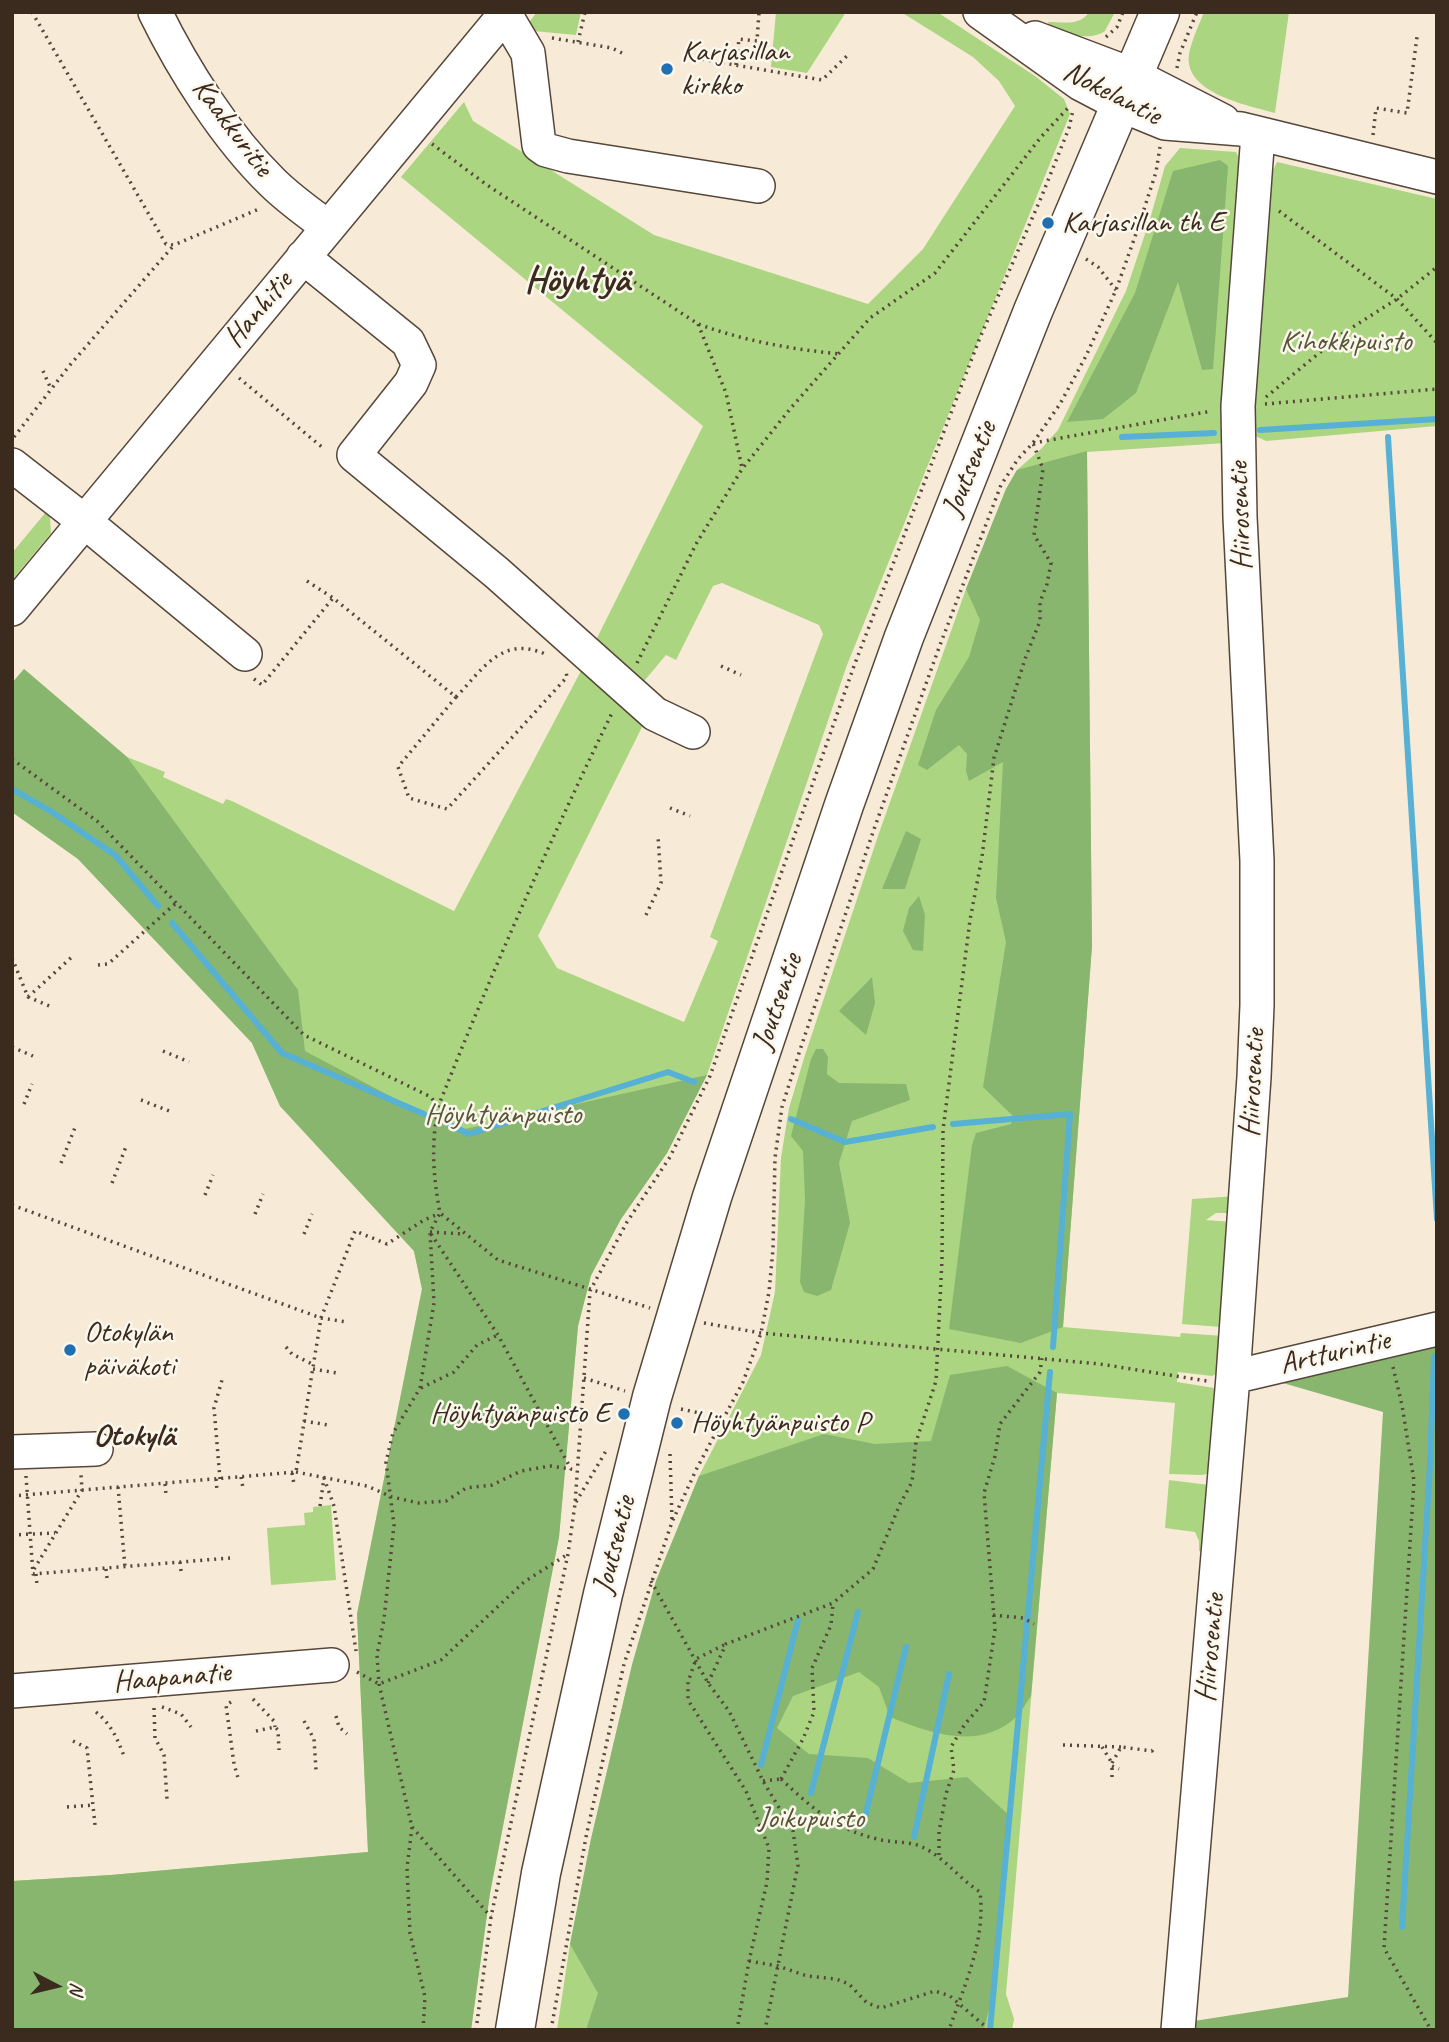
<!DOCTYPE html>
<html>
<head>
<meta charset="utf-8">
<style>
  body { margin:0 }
  #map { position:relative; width:1449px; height:2042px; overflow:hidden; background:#f7ebd7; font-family:Caveat,sans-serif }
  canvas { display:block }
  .frame { position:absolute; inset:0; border:14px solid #3b2a1e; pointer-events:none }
  .north { position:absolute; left:21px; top:1951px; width:70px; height:70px; -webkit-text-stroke:5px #fbf7ec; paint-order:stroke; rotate:97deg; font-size:19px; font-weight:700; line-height:28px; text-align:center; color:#3b2a1e }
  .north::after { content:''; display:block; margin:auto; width:24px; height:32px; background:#3b2a1e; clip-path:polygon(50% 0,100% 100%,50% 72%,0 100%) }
</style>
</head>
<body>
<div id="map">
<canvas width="1449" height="2042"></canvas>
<div class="frame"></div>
<div class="north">N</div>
</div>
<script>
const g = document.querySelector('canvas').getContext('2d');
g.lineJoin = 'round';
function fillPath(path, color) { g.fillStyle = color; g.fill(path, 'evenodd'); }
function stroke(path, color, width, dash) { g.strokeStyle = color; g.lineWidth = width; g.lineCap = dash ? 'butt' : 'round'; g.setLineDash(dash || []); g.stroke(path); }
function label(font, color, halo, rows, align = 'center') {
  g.font = font + ' Caveat,sans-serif'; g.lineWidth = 5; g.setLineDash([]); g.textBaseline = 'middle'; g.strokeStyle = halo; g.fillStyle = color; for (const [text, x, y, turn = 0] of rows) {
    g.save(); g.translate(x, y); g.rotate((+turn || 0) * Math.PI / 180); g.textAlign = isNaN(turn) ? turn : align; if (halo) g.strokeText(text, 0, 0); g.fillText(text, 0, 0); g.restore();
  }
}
fillPath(new Path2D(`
  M 537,12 L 581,12 L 576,35 L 523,30 Z
  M 776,12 L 846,12 L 807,73 L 771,67 Z
  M 901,12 L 937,12 L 1035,76 L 1064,99 L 1070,114 L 847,665 L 707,1075 L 667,1153 L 621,1219 L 591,1276 L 578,1326 L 559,1537 L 490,1893 L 471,2030 L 12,2030 L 12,1881 L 111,1875 L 368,1852 L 357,1614 L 422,1289 L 414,1251 L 280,1106 L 252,1043 L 78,859 L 12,812 L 12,683 L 24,669 L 127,757 L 165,772 L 163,777 L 223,804 L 226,799 L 232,801 L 454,911 L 582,669 L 645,721 L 538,936 L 557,968 L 684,1022 L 718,941 L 710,937 L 823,634 L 819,625 L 722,583 L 713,586 L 676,660 L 666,655 L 640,686 L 592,648 L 703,426 L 401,177 L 464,102 L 473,121 L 654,235 L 868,304 L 923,249 L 1015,106 L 999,81 L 973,57 Z
  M 1089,12 L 1115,12 L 1105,31 C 1090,42 1066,33 1050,28 L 1048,22 C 1063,22 1081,26 1089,12 Z
  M 1204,12 L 1289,12 L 1275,113 C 1247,105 1183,93 1189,54 C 1192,39 1199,25 1204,12 Z
  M 1180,148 L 1236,152 L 1242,164 L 1225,443 L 1087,452 L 1092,946 L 1063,1327 L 1180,1337 L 1181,1333 L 1223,1336 L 1222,1371 L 1212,1376 L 1178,1372 L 1177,1382 L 1214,1388 L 1218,1391 L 1215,1472 L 1202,1475 L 1169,1474 L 1175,1403 L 1057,1393 L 1006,1994 L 1014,2019 L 1012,2030 L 557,2030 L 570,1944 L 591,1839 L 632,1665 L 656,1581 L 699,1476 L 761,1355 L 775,1292 L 781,1158 L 789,1108 L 805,1055 L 879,833 L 966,589 L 1006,489 L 1017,470 L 1042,448 L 1058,430 L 1126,291 L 1150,219 L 1165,166 Z
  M 1277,162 L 1437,199 L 1437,426 L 1266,441 L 1253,435 L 1264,190 Z
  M 46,512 L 50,518 L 51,533 L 12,580 L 12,553 Z
  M 1237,1196 L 1232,1213 L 1216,1213 L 1206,1220 L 1232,1222 L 1221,1327 L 1182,1324 L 1192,1199 Z
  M 1169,1480 L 1209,1485 L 1205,1552 L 1199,1551 L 1199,1541 L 1195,1532 L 1165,1528 Z
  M 331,1505 L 336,1580 L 271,1585 L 267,1528 L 305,1525 L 304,1513 L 313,1512 L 313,1507 Z`), '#abd581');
fillPath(new Path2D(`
  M 1220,160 L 1228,166 L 1213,369 L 1202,370 L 1178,282 L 1136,393 L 1103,419 L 1067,422 L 1135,293 L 1173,171 Z
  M 1087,451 L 1092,946 L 1063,1327 L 1021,1343 L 949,1329 L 972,1145 L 976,1133 L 1011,1124 L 1013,1116 L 983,1087 L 1006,942 L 996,898 L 1003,762 L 969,781 L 966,771 L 967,754 L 959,745 L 927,770 L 918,765 L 936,710 L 969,657 L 980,620 L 966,589 L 1006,489 L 1017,470 Z
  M 24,669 L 127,757 L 298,990 L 305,1051 L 456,1131 L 707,1075 L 667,1153 L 621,1219 L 591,1275 L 578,1326 L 559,1537 L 490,1893 L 471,2030 L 12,2030 L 12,1881 L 111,1875 L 368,1852 L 357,1614 L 422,1289 L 414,1251 L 280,1106 L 252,1043 L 78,859 L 12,812 L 12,683 Z
  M 906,831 L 921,839 L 905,889 L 882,889 Z
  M 919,896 L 925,915 L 923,951 L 913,950 L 903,931 L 909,908 Z
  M 872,977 L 875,1003 L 866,1035 L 839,1011 Z
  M 816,1049 L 823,1049 L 828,1057 L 827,1074 L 839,1083 L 906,1084 L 910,1100 L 852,1121 L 839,1163 L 850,1223 L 831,1290 L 817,1296 L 804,1292 L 800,1282 L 805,1200 L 803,1151 L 791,1136 L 811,1059 Z
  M 1437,1344 L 1437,2030 L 1192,2030 L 1194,2021 L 1348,1997 L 1383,1412 L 1283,1383 Z
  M 1007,1366 L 1057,1393 L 1031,1696 C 1026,1703 1021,1713 1015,1718 C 979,1751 929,1733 890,1717 L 879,1687 L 859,1672 L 793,1696 L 777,1728 L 809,1754 L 868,1758 L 909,1783 L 967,1777 L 1011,1817 L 990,2004 L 984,2030 L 586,2030 L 598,1993 L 570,1944 L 591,1839 L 632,1665 L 656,1581 L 699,1476 L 824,1434 L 875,1444 L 931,1441 L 950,1375 Z`), '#88b66f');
stroke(new Path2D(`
  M 1260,430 L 1437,419
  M 1122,437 L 1214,433
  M 1388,437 L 1437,1219
  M 12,789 L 52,812 L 115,855 L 158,906
  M 172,923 L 282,1053 L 424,1114
  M 791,1119 L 845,1142 L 933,1127
  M 448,1124 L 469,1134 L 668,1072 L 694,1082
  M 953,1124 L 1070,1114 L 1053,1347
  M 761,1765 L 798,1620
  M 811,1793 L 858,1612
  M 863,1825 L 906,1647
  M 914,1837 L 949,1674
  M 1402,1927 L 1430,1465 L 1434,1357
  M 990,2030 L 1050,1372`), '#56b1d4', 6);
const minor = new Path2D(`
  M 155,12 C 184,71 226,137 272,182 C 289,199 309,213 328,227
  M 980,12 L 1081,84 L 1121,105 L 1165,123 L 1241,129 L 1437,177
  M 505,14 L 528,53 L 539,145 L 546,150 L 568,156 L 758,186
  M 1035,38 L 1133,75 L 1223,121
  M 303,257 L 408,342 L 419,365 L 411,383 L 354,455 L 497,573 L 655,714 L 693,732
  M 12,465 L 84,521 L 245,654
  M 12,609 L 507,12
  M 1233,1377 L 1437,1329
  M 12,1452 L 96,1449
  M 12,1691 L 332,1665
  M 1178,2030 L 1233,1377 L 1254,1077 L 1257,1005 L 1257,861 L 1240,517 L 1238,406 L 1258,134`);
const major = new Path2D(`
  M 515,2030 L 541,1873 L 603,1594 L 652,1397 L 712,1197 L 844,805 L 904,637 L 1033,311 L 1160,12`);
stroke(minor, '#57473a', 36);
stroke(major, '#57473a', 41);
stroke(new Path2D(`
  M 32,12 L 166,244 L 174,245 L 259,209
  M 1106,37 L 1117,27 L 1123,12
  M 552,38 L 612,48 L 626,55
  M 578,42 L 585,12
  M 695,58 L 822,80 L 849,54
  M 736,65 L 739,39 L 757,41 L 759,12
  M 1177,68 L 1180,53 L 1197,12
  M 1373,135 L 1376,108 L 1407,113 L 1417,37
  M 432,144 L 487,185 L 698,324 C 745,341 790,349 840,354
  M 1279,211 L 1397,299 L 1437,343
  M 1086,259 L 1098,267 L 1116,290
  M 698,324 L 726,393 L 742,468
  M 43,371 L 51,389
  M 239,378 L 323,448
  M 1266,397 L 1342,334 L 1397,299 L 1437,267
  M 1265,404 L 1437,389
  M 14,437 L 70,365 L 174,245
  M 1033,443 L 1212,411
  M 307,581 L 333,598 L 456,697 L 398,767 L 409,798 L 447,809 L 567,677 L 566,672
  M 637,663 L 696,544 L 742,469 L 790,409 L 870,318 L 935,273 L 1041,137 L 1068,108
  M 721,666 L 741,675
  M 254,679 L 262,685 L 333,598
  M 456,697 C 483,669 502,635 545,654
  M 12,759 L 97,821 L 304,1035 L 431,1097 L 438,1107 C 431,1146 433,1175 440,1213 L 498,1260 L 650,1308
  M 670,808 L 690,816
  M 646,915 L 661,883 L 658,836
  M 12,958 L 28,997 L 52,1007
  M 98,965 L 108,964 L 175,904
  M 28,997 L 74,955
  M 12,1047 L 33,1056
  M 163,1051 L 189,1062
  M 141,1100 L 169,1111
  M 24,1104 L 32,1084
  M 438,1107 C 491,974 549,842 612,713
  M 61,1163 L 76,1125
  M 112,1183 L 127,1144
  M 205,1195 L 213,1175
  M 12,1205 L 321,1318 L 355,1231 L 387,1244 L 424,1220 L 438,1214
  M 255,1214 L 263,1194
  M 430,1232 L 464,1234
  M 304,1234 L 312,1214
  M 431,1234 L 498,1335 L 571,1469 L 577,1470
  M 704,1323 L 761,1333 L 1100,1364 L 1207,1381
  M 286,1347 L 292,1354 L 314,1365
  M 1393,1367 L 1402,1405 L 1414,1481 L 1384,1948 L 1431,2030
  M 313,1369 L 337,1373
  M 584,1378 L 625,1391
  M 421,1388 L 454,1372 L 477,1345 L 498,1335
  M 681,1409 L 723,1418
  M 304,1421 L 328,1425
  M 670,1454 L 672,1520
  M 296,1472 L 367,1486 L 392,1497 L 419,1503 L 446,1501 L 466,1488 L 492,1485 L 521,1471 L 550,1466 L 571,1469
  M 292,1473 L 294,1484
  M 26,1476 L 33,1574 L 230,1558
  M 241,1477 L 243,1488
  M 216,1479 L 217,1491
  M 220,1479 L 214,1408 L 222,1380
  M 165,1484 L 166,1495
  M 118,1487 L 125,1567
  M 12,1496 L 296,1472 L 321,1318 L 347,1322
  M 576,1502 L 606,1451
  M 320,1506 L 324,1478 L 334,1506 L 356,1651
  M 12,1535 L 55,1533
  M 180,1562 L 181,1571
  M 34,1569 L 82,1490 L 81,1475
  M 106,1569 L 107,1578
  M 36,1574 L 37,1585
  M 651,1581 L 708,1683 L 729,1711 L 763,1781 L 793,1831 L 798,1865 L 765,2030
  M 993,1615 L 1023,1618 L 1034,1624
  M 724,1645 L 696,1659 L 688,1682 L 688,1700 L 746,1791 L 769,1848 L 767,1882 L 749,1961 L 737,2030
  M 357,1672 L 379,1684 L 441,1660 L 524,1582 L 568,1554
  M 708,1683 L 726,1644 L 833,1603 L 873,1569 L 900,1504 L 912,1482 L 916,1442 L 936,1381 L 942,1260 L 943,1130 L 970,920 L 982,857 L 994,758 L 1025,659 L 1040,621 L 1040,602 L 1047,584 L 1051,563 L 1034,535 L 1043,469 L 1033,443
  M 253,1699 L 274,1721 L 275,1727
  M 231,1702 L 226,1705 L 234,1764 L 238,1778
  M 162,1707 L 181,1714 L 191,1727
  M 154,1708 L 155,1738 L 164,1755 L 167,1799
  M 96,1712 C 111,1724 117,1738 124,1756
  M 336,1716 L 339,1727 L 347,1734
  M 304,1721 L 314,1739 L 316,1770
  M 256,1731 L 275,1727 L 278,1730 L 279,1750
  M 73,1741 L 87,1748 L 95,1825
  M 1063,1745 L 1121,1747
  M 1102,1747 L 1112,1763
  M 1112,1766 L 1119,1769
  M 1112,1777 L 1112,1763 L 1121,1747 L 1152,1751 L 1155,1747
  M 781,1779 C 812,1808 835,1829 877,1839 C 891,1843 907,1841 920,1846 C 945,1857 958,1878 980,1892 C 986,1940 964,1986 949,2030
  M 781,1779 L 803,1739 L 814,1712 L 812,1668 L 831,1625 L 833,1604
  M 763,1781 L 781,1779
  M 67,1807 L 93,1805
  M 412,1827 L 491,1917
  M 939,1855 L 939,1832 L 946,1794 L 954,1770 L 951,1747 L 965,1724 L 984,1702 L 995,1629 L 984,1493 L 995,1456 L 1000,1424 L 1040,1372 L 1042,1358
  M 749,1961 L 778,1966 L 807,1976 L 836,1979 L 849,1984 L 867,2003 L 881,2008 L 935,1991 L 950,1996 L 986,2027
  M 12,2029 L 21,2030
  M 423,2030 L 425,1997 L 410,1933 L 407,1868 L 412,1827 L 379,1684 L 377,1655 L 384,1619 L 394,1525 L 386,1462 L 393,1433 L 420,1388 L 434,1303 L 430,1232 L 440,1213
  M 476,2030 L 491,1917 L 568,1554 L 575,1504 L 590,1291 L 627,1222 L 670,1157 L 710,1076 L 854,666 L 979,340 L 1041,198 L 1069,128 L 1073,110
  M 551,2030 L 586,1837 L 624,1664 L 672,1522 L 697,1468 L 743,1382 L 761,1333 L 769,1292 L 773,1249 L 775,1158 L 782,1107 L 799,1053 L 873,832 L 937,653 L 1001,485 L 1018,459 L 1033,443 L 1060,404 L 1086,356 L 1116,290 L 1137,231 L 1156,172 L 1160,147`), '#57473a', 3.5, [2, 5]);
stroke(minor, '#fff', 33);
stroke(major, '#fff', 38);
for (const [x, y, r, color] of [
  [667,69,7,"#1f6fb2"],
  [1048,223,7,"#1f6fb2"],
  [70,1350,7,"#1f6fb2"],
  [624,1414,7,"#1f6fb2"],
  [677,1423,7,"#1f6fb2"]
]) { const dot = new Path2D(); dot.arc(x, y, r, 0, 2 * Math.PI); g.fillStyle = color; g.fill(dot); stroke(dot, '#fbf7ec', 2.5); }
label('30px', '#3b2a1e', '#fbf7ec', [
  ["Karjasillan",681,52],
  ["kirkko",681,86],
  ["Karjasillan th E",1062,223],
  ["Otokylän",84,1333],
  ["päiväkoti",84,1367],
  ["Höyhtyänpuisto E",610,1414,"right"],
  ["Höyhtyänpuisto P",691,1423]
], 'left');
label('30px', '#3b2a1e', '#fbf7ec', [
  ["Nokelantie",1112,94,27],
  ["Kaakkuritie",232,128,53],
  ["Hanhitie",259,310,-50],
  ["Joutsentie",970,469,-68],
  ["Hiirosentie",1241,516,-92],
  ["Joutsentie",778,1002,-71],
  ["Hiirosentie",1253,1083,-87],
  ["Artturintie",1335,1353,-13],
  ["Joutsentie",615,1545,-76],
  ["Hiirosentie",1211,1648,-85],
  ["Haapanatie",172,1678,-5]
]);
label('30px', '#575537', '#fbf7ec', [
  ["Kihokkipuisto",1346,342],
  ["Höyhtyänpuisto",503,1115],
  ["Joikupuisto",811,1819]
]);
label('bold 32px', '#3b2a1e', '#fbf7ec', [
  ["Otokylä",134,1437]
]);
label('bold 37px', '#3b2a1e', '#fbf7ec', [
  ["Höyhtyä",577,281]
]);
</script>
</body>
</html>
